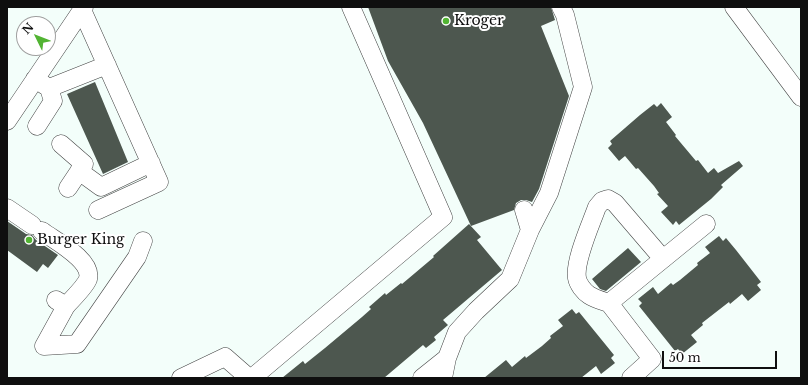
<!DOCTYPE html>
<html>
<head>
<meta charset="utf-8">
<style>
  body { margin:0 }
  #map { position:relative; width:808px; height:385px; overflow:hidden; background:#f3fefa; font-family:"Libre Baskerville",serif }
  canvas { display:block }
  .frame { position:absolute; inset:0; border:8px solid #0f0f0f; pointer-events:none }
  .north { position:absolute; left:16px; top:16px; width:40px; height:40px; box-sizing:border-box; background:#fff; border:1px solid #9f9f9f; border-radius:50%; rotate:313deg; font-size:11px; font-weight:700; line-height:16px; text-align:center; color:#0f0f0f }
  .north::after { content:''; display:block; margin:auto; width:14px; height:18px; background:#52b433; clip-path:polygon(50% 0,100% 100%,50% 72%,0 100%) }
  .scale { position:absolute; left:662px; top:351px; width:115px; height:18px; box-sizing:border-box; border:2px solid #0f0f0f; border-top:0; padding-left:5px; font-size:12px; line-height:14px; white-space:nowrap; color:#0f0f0f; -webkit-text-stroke:3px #fff; paint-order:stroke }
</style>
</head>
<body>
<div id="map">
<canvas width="808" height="385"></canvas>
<div class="frame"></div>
<div class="north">N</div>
<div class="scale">50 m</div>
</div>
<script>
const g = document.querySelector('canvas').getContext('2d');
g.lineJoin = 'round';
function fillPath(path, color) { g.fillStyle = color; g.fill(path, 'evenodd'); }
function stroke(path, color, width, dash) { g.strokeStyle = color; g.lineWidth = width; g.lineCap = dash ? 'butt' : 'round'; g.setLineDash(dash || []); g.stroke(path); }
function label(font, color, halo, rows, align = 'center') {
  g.font = font + ' "Libre Baskerville",serif'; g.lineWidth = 4; g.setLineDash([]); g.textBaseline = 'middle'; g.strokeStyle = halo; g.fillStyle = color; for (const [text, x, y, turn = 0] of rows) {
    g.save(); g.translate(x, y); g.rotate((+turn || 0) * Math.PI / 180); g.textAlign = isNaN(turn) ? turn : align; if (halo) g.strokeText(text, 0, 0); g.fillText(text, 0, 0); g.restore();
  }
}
fillPath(new Path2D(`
  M 368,7 L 551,7 L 555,20 L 541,26 L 569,96 L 539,189 L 532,202 L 526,200 L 521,200 L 516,203 L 514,210 L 471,226 L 423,123 L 388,61 Z
  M 95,82 L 128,162 L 103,174 L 67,94 Z
  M 661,103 L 672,117 L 666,122 L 676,135 L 675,136 L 696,161 L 698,160 L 708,173 L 714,168 L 718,173 L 739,161 L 743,166 L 721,185 L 723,187 L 711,199 L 679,225 L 676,221 L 673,225 L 661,212 L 668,206 L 657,194 L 659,193 L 654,186 L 638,168 L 636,169 L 625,156 L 619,161 L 608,148 L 612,144 L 610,141 L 640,115 L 654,104 L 657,107 Z
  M 7,221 L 26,234 L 32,235 L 36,240 L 58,255 L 48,268 L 43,264 L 37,272 L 7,250 Z
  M 469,224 L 481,237 L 477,240 L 502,270 L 443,320 L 448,325 L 434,337 L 436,340 L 426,348 L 423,345 L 384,378 L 282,378 L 303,361 L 305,364 L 325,348 L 362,317 L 371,309 L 369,307 L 385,293 L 386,295 L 401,283 L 402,284 L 434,257 L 433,256 Z
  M 719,236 L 723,241 L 726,238 L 736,250 L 761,282 L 757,285 L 761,290 L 748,301 L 742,294 L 730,304 L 729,302 L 702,323 L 703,325 L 691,335 L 697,342 L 682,354 L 678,349 L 675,351 L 639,306 L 642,303 L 638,299 L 653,287 L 658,294 L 671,283 L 673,285 L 680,280 L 698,265 L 697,263 L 710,253 L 705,247 Z
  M 628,248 L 641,262 L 606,291 L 600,289 L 592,279 Z
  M 572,309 L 576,314 L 579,312 L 614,355 L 611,358 L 615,363 L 601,374 L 596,366 L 581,378 L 484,378 L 506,360 L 512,367 L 525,356 L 526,358 L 542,346 L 551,338 L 550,336 L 563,326 L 558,320 Z`), '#4d574f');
const minor = new Path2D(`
  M 734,7 L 801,97
  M 82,10 L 159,182 L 98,210
  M 35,79 L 49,88 L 107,65
  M 7,121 L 84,7
  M 37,126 L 53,101 L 49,88
  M 61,144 L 84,164 L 68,188
  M 79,171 L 101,187 L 151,163
  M 7,208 L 32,225
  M 530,230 L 549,193 L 583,87 L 565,15 L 561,7
  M 42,231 C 55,241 93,260 88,279 C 85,287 72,299 66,306
  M 609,303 C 603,301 595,299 589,295 C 584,292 578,284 577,278 C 574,261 591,224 597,207 L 602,201 L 608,199 L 615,203 L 663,259
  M 44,346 L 77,344 L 137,257 L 143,241
  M 44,346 L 66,306 L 56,300
  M 181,378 L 225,357 L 249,378
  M 252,378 L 443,217 L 351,7
  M 422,378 L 447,358
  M 443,378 L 447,358 L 457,332 L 476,311 L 510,279 L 530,230 L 524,210
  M 631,378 L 652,359 L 609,303 L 706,224`);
stroke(minor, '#424242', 19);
stroke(minor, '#fff', 18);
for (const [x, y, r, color] of [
  [446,21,4,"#52b433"],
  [29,240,4,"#52b433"]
]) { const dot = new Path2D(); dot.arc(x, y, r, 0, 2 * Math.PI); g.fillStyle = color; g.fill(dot); stroke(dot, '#fff', 1.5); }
label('14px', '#0f0f0f', '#fff', [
  ["Kroger",454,21],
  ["Burger King",37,240]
], 'left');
</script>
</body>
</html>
